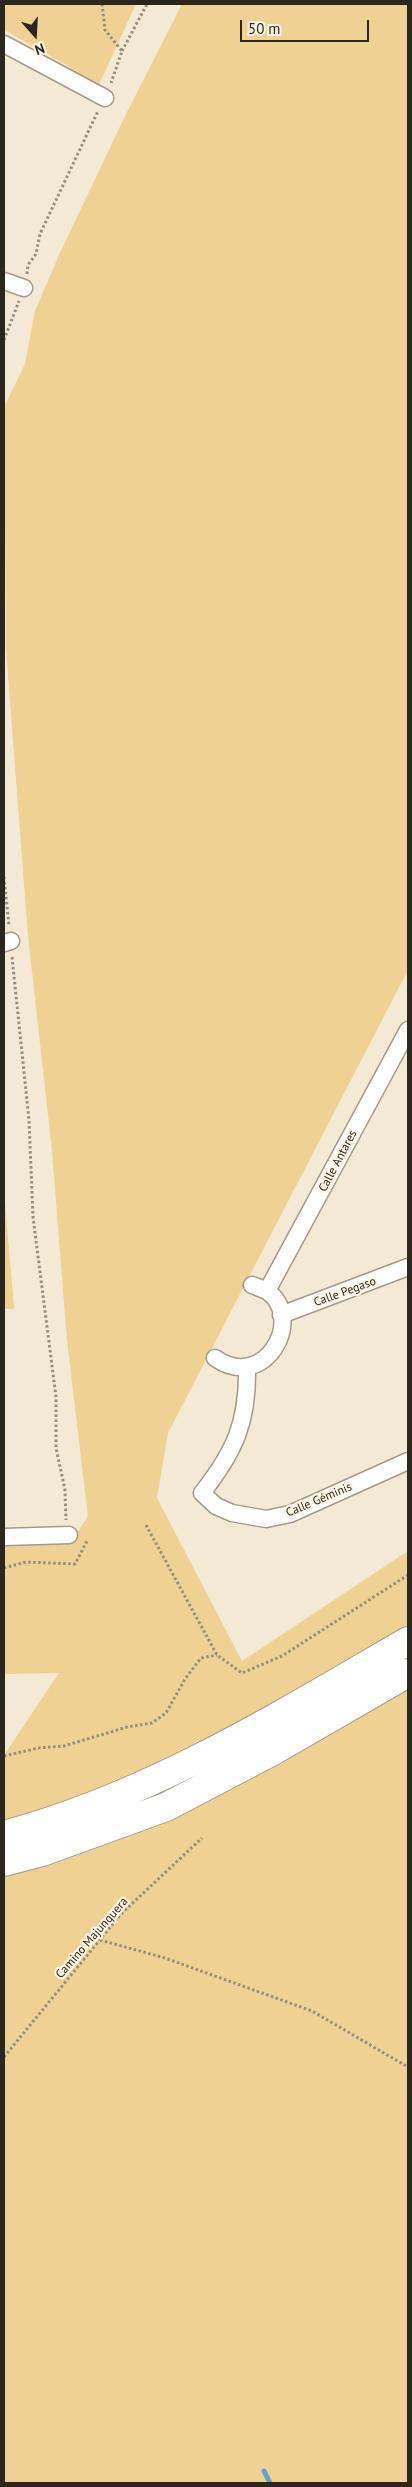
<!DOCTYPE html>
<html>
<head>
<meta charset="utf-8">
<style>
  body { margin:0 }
  #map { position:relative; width:412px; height:2487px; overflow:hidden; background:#f4e9d4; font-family:"PT Sans",sans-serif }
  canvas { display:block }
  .frame { position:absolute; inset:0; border:5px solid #2b271f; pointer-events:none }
  .north { position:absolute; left:10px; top:10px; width:50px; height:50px; -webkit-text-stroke:4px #fff7e5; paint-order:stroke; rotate:161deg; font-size:14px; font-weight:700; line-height:20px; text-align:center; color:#2b271f }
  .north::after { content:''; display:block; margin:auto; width:18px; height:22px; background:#2b271f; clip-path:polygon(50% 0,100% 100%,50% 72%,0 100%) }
  .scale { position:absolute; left:240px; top:20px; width:129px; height:22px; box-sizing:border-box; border:2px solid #2b271f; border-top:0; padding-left:6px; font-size:15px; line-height:18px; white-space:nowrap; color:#2b271f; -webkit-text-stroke:4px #fff7e5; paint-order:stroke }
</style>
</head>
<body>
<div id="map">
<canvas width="412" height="2487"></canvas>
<div class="frame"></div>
<div class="north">N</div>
<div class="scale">50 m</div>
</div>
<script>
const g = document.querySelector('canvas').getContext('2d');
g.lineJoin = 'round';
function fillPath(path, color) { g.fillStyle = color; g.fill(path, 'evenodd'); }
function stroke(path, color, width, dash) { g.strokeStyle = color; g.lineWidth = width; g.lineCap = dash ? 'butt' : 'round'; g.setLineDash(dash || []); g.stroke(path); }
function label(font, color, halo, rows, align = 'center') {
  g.font = font + ' "PT Sans",sans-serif'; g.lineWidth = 4.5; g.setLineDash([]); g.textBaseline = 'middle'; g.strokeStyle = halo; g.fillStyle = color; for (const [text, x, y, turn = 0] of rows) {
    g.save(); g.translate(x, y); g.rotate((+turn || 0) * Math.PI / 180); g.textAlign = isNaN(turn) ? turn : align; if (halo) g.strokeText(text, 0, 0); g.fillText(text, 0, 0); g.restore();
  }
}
fillPath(new Path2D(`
  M 4,4 L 136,4 L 98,87 L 68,66 L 4,30 Z
  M 182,4 L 408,4 L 408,970 L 168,1433 L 157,1498 L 242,1661 L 408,1551 L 408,2483 L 4,2483 L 4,1755 L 59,1673 L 4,1674 L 4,1543 L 75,1536 L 88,1516 L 67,1341 L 52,1151 L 28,936 L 6,650 L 4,407 L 25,364 L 35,311 L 59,255 L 125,116 Z
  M 4,1191 L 14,1308 L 14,1309 L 4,1309 Z`), '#efd193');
stroke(new Path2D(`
  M 264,2471 L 270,2483`), '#6a9ed3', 5);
const street = new Path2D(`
  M 4,44 L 105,98
  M 4,281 L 24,288
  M 4,943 L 11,941
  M 267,1291 L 408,1030
  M 281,1315 L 408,1267
  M 215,1358 C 265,1393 306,1318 267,1291 C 263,1289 257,1287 252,1285
  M 247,1368 C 248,1422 235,1451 202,1493 L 216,1506 L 232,1513 L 266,1519 L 290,1514 L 408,1461
  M 4,1537 L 69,1535`);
const highway = new Path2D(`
  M 4,1835 C 150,1796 279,1716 408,1641
  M 4,1862 L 42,1852 L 166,1807 L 271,1752 L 408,1673`);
stroke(street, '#a49a86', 19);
stroke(highway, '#a49a86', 30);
stroke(new Path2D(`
  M 102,4 L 105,30 L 122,51 L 111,83
  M 122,51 L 147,4
  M 27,274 L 28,265 L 36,254 L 40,234 L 98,111
  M 4,340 L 19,301
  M 4,877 L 9,926
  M 12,957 L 29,1120 L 33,1217 L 56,1397 L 56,1448 L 65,1490 L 66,1520
  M 146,1525 L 217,1655 L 242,1673 L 282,1656 L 408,1575
  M 4,1568 L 26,1562 L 75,1564 L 88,1539
  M 4,1756 L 38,1748 L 64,1746 L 127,1727 L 152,1723 L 166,1713 L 185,1679 L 201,1658 L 217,1655
  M 100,1940 L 165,1958 L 312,2011 L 408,2067
  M 4,2057 L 121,1914 L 202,1838`), '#968e80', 3, [2.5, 2.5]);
stroke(street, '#fff', 16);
stroke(highway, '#fff', 28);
label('12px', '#2b271f', '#fff7e5', [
  ["Calle Antares",338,1161,-62],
  ["Calle Pegaso",345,1292,-20],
  ["Calle Géminis",319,1500,-23],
  ["Camino Majunquera",92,1938,-49]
]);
</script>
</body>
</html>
